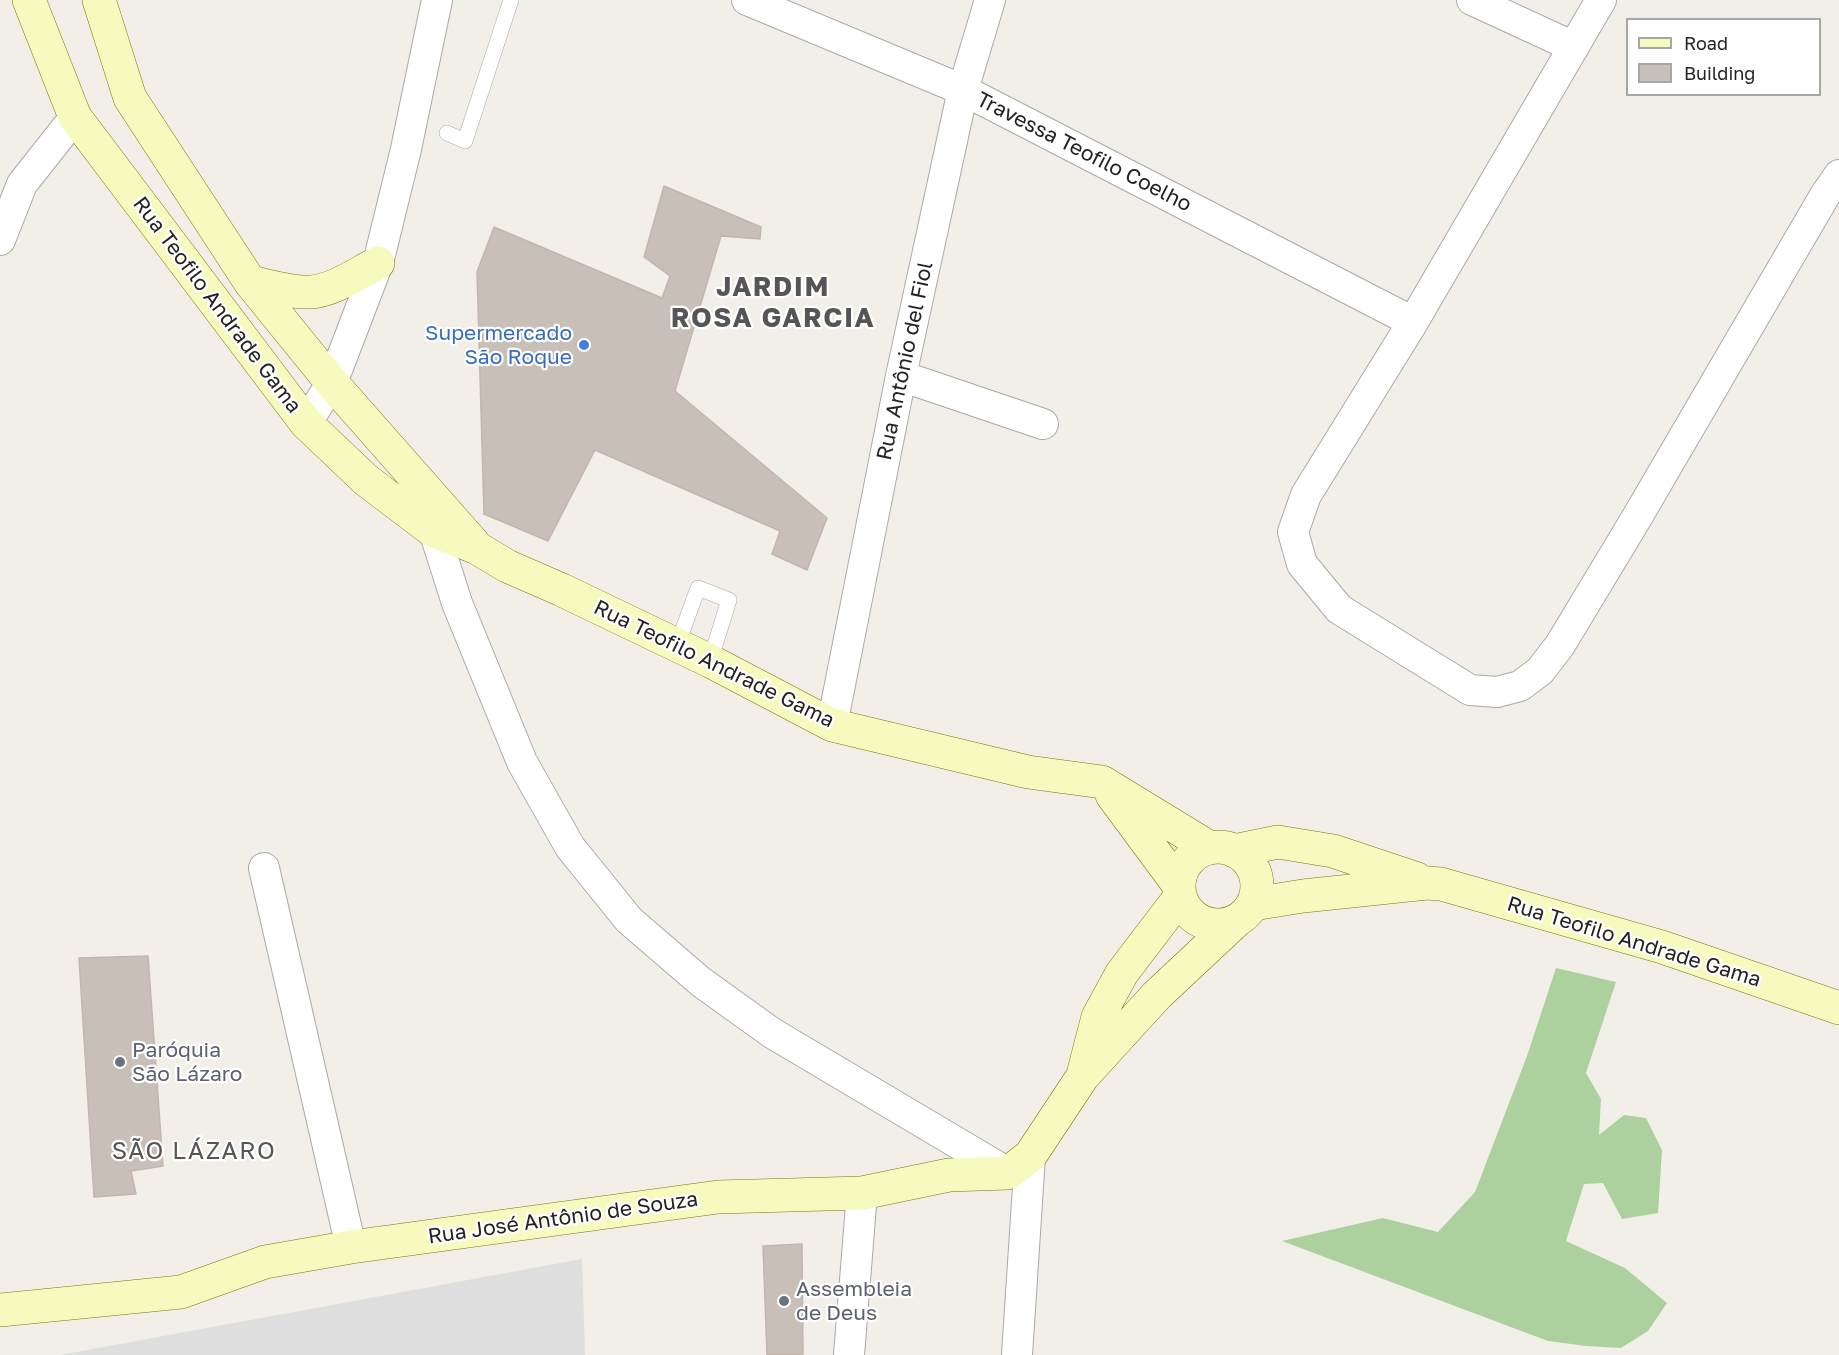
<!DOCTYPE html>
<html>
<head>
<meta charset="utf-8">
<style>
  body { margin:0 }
  #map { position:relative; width:1839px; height:1355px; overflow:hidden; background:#f2efe9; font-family:"Golos Text",sans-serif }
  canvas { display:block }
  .legend { position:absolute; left:1626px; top:18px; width:195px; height:78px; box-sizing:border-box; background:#fff; border:2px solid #a7a7a7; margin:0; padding:8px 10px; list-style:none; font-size:18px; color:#222 }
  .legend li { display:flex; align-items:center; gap:12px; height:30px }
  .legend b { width:30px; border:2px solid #a7a7a7 }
</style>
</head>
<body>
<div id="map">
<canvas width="1839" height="1355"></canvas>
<ul class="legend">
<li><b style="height:8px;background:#f7fabf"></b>Road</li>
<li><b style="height:16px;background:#c7bfb8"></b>Building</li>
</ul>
</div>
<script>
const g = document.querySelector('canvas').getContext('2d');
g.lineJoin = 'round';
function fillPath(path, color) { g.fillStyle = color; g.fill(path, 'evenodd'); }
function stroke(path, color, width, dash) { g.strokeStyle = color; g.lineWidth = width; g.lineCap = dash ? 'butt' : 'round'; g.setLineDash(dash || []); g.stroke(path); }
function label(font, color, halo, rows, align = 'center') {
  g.font = font + ' "Golos Text",sans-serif'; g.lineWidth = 4.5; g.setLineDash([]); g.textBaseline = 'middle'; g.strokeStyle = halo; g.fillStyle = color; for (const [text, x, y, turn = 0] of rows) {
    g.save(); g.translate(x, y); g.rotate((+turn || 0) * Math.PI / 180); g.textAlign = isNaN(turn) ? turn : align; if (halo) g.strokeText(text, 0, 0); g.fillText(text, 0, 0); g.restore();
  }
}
fillPath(new Path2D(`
  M 582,1259 L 585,1355 L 60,1355 Z`), '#e0dfdf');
fillPath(new Path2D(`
  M 1556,968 L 1616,982 L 1586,1073 L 1601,1099 L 1599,1135 L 1624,1115 L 1646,1118 L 1662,1150 L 1658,1213 L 1622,1219 L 1603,1183 L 1584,1184 L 1566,1241 L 1625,1268 L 1667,1303 L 1648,1331 L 1621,1348 L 1586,1346 L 1548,1341 L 1282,1241 L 1383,1218 L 1438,1232 L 1475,1192 L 1527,1056 Z`), '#add19e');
const building = new Path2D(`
  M 664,186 L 761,227 L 760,239 L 721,236 L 675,391 L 827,518 L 807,570 L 772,554 L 780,531 L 595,450 L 548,541 L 484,514 L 477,272 L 494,227 L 662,298 L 670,276 L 644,257 Z
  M 148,956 L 163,1166 L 131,1171 L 136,1194 L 94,1197 L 79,958 Z
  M 802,1244 L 803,1355 L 767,1355 L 763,1246 Z`);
fillPath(building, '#c7bfb8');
stroke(building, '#c4b6ab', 1.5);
const lane = new Path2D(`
  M 447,133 L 465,141 L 511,0
  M 677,646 L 698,588 L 729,600 L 710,661`);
const street = new Path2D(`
  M 747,0 L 963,90 L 1413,322
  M 1472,0 L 1574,47
  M 1601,0 L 1413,322 L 1306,495 L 1293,532 L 1302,564 L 1339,609 L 1470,690 L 1497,692 L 1520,686 L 1540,671 L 1560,645 L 1636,519 L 1824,197 L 1839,175
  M 0,240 L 22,184 L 75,117
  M 901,376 L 1043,424
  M 306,423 L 332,383 L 378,263 L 406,149 L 437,0
  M 428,512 L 457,603 L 522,762 L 570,847 L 629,920 L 701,982 L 772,1033 L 1008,1173
  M 832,725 L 901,376 L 963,90 L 990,0
  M 264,868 L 351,1247
  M 849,1355 L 862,1193
  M 1017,1355 L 1030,1156`);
const secondary = new Path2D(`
  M 29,0 L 75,117 L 306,423 L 366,480 L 432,530 L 477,548 L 507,566 L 562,590 L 710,661 L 832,725 L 1028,772 L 1102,782 L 1210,848
  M 99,0 L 130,98 L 250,282 L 332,383 L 474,544
  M 250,282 C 269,286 290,293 310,292 C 333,291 358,273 378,263
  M 1112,795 L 1178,884
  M1179 886a39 39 0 1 1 78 0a39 39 0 1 1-78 0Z
  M 1234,851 L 1278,842 L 1333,851 L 1417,879
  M 1253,904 L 1303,896 L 1427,883 L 1441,884 L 1662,947 L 1839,1008
  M 1084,1071 L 1098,1017 L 1122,973 L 1180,897
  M 0,1310 L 181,1292 L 265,1262 L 351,1247 L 718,1197 L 862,1193 L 949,1175 L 1008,1173 L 1030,1156 L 1083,1076 L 1157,995 L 1235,922`);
stroke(lane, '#a9a9a9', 16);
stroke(street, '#a9a9a9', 32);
stroke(secondary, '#707d05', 34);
stroke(lane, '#fff', 15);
stroke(street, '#fff', 30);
stroke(secondary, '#f7fabf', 33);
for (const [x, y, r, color] of [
  [584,345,6,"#3f7fe0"],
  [120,1062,6,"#6b7280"],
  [784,1301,6,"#6b7280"]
]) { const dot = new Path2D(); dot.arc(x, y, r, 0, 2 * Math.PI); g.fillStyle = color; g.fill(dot); stroke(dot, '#fff', 2); }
label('21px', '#222', '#fff', [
  ["Travessa Teofilo Coelho",1084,152,27],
  ["Rua Teofilo Andrade Gama",217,305,53],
  ["Rua Antônio del Fiol",905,361,-78],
  ["Rua Teofilo Andrade Gama",714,664,26],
  ["Rua Teofilo Andrade Gama",1634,942,17],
  ["Rua José Antônio de Souza",563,1218,-8]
]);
label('21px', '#366cbe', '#fff', [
  ["Supermercado",572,333],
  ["São Roque",572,357]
], 'right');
label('21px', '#5b616d', '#fff', [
  ["Paróquia",132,1050],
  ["São Lázaro",132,1074],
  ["Assembleia",796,1289],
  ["de Deus",796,1313]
], 'left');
g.letterSpacing = '1.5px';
label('24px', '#555', '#fff', [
  ["SÃO LÁZARO",194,1151]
]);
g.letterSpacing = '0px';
g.letterSpacing = '1.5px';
label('bold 27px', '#555', '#fff', [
  ["JARDIM",773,287],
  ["ROSA GARCIA",773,318]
]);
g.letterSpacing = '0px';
</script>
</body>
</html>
